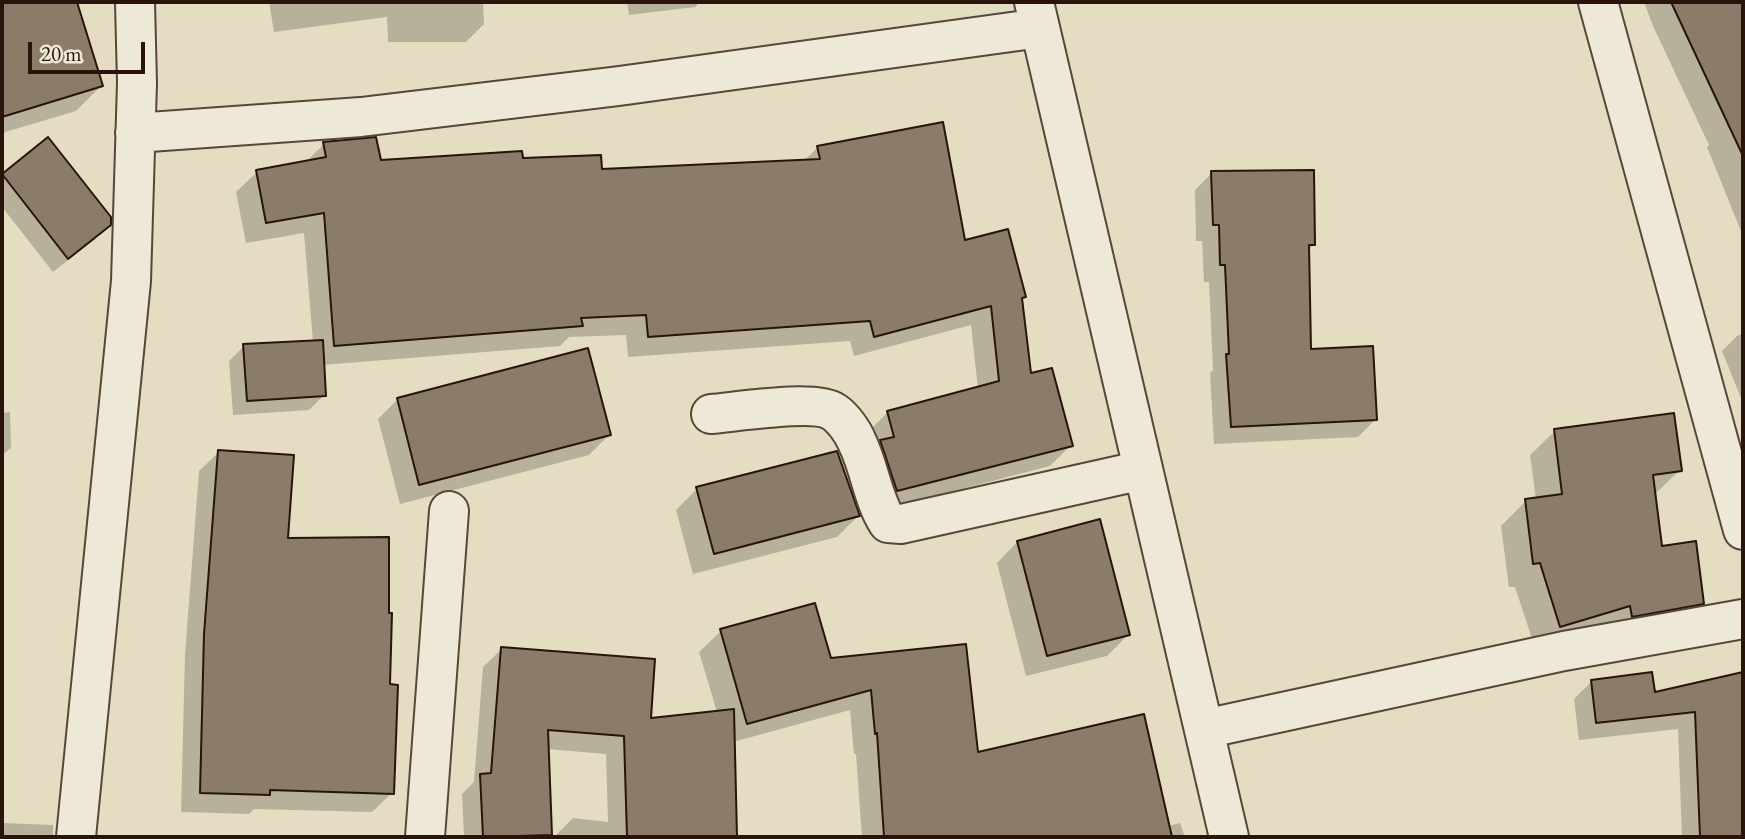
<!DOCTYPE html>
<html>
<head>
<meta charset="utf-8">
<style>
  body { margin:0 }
  #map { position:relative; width:1745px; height:839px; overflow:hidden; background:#e5ddc2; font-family:"EB Garamond",serif }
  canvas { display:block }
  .frame { position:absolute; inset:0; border:4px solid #29130a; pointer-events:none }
  .scale { position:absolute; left:28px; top:42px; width:117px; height:32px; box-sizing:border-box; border:4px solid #29130a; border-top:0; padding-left:9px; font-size:21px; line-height:24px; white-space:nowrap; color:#29130a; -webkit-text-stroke:5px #eee9d7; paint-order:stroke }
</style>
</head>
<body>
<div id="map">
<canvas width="1745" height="839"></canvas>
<div class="frame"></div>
<div class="scale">20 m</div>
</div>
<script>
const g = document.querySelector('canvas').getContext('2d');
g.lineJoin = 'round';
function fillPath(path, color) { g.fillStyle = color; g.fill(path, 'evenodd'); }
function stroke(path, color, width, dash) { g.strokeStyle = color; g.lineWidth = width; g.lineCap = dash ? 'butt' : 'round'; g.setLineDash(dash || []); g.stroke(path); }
fillPath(new Path2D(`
  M 2,2 L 75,2 L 101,86 L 76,111 L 2,133 Z
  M 269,2 L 483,2 L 484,24 L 466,42 L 388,42 L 387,17 L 274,32 Z
  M 627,2 L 700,2 L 695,7 L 629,15 Z
  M 1644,2 L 1743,2 L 1743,236 L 1707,147 L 1709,145 L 1653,26 Z
  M 48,139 L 109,225 L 94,240 L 53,272 L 2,207 L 2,175 Z
  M 324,144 L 380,162 L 521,159 L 600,171 L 804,161 L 818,147 L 964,243 L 1024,296 L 1021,300 L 1030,375 L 1071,445 L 1050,466 L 877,511 L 867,433 L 888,412 L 978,389 L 971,325 L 854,356 L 850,341 L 628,357 L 626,335 L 569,337 L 560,346 L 322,365 L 324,395 L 309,410 L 233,415 L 229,361 L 244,346 L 313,342 L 304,233 L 246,243 L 236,192 L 257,172 L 305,163 Z
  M 1212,173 L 1313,245 L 1307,251 L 1310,351 L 1375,420 L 1358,437 L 1214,444 L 1210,373 L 1213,370 L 1209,282 L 1204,282 L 1202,241 L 1196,241 L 1195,190 Z
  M 1743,333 L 1743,403 L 1722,351 L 1737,336 Z
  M 398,399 L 609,435 L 589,455 L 400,504 L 378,419 Z
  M 10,412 L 11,448 L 2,455 L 2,413 Z
  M 1555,431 L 1680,470 L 1654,495 L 1661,548 L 1702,603 L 1678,628 L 1536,651 L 1515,587 L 1509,587 L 1501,526 L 1526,501 L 1536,500 L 1530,455 Z
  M 219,452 L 286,540 L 388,686 L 392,793 L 372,812 L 254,809 L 249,814 L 181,812 L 185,655 L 199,471 Z
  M 697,489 L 858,516 L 837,537 L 693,574 L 676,510 Z
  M 1017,542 L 1128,635 L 1107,656 L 1026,676 L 997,563 Z
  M 721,631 L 829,660 L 976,754 L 1168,826 L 1180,823 L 1185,837 L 862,837 L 856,754 L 854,754 L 850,710 L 733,742 L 726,837 L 554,837 L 573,818 L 608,822 L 606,754 L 547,749 L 551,835 L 548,837 L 464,837 L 462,794 L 474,782 L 483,667 L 502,649 L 649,720 L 717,712 L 699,652 Z
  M 1743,674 L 1743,837 L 1682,837 L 1678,729 L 1579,740 L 1574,699 L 1592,681 L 1653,694 Z
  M 2,823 L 53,825 L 53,837 L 2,837 Z`), '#0003');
const building = new Path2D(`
  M 2,2 L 77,2 L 103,86 L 2,117 Z
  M 1671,2 L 1743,2 L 1743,156 Z
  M 943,122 L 965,240 L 1008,229 L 1026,297 L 1022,298 L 1031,373 L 1052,368 L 1073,446 L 897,491 L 880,440 L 894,437 L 887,411 L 999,381 L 991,306 L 874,337 L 870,321 L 648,337 L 646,315 L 581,318 L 583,326 L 334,346 L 324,213 L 266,223 L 256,170 L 326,157 L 323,142 L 376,137 L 381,160 L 522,151 L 523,158 L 601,155 L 602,169 L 820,159 L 817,146 Z
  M 48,137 L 111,217 L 111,225 L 68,259 L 2,174 Z
  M 1314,170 L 1315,245 L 1309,245 L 1311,349 L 1373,346 L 1377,420 L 1231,427 L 1226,354 L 1229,354 L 1225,265 L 1220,265 L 1219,225 L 1213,225 L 1211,171 Z
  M 323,340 L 326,396 L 247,401 L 243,344 Z
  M 588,348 L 611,435 L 419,485 L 397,398 Z
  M 1674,413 L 1682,471 L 1653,475 L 1662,546 L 1696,541 L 1704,604 L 1632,617 L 1630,606 L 1560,627 L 1540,563 L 1533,564 L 1525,499 L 1562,494 L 1554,429 Z
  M 218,450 L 294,455 L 288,538 L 389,537 L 389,613 L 392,613 L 390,684 L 398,685 L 394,794 L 270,790 L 270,795 L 200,793 L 204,634 Z
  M 837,451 L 860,516 L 714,554 L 696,487 Z
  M 1100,519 L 1130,635 L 1047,656 L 1017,541 Z
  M 815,603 L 831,658 L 966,644 L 978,752 L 1144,714 L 1172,837 L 884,837 L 877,733 L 875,734 L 871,690 L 747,724 L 720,629 Z
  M 501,647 L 655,659 L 651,718 L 734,709 L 737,837 L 627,837 L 624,736 L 548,730 L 552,835 L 483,837 L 480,774 L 491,773 Z
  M 1652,672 L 1655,692 L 1743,672 L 1743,837 L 1700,837 L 1695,712 L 1596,723 L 1591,680 Z`);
fillPath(building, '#8b7c6a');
stroke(building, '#29130a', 2);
const minor = new Path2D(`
  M 1034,2 L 1229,837
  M 1598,2 L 1743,530
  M 135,133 L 361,117 L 619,86 L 1040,28
  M 711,414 C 736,412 815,399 834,412 C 843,418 853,432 857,442 C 870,468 872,498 888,523 L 901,524 L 1143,470
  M 1204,729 L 1564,651 L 1743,619
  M 76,837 L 131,281 L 137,83 L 135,2
  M 425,837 L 449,511`);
stroke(minor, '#584638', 42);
stroke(minor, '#eee9d7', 38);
</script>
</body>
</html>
